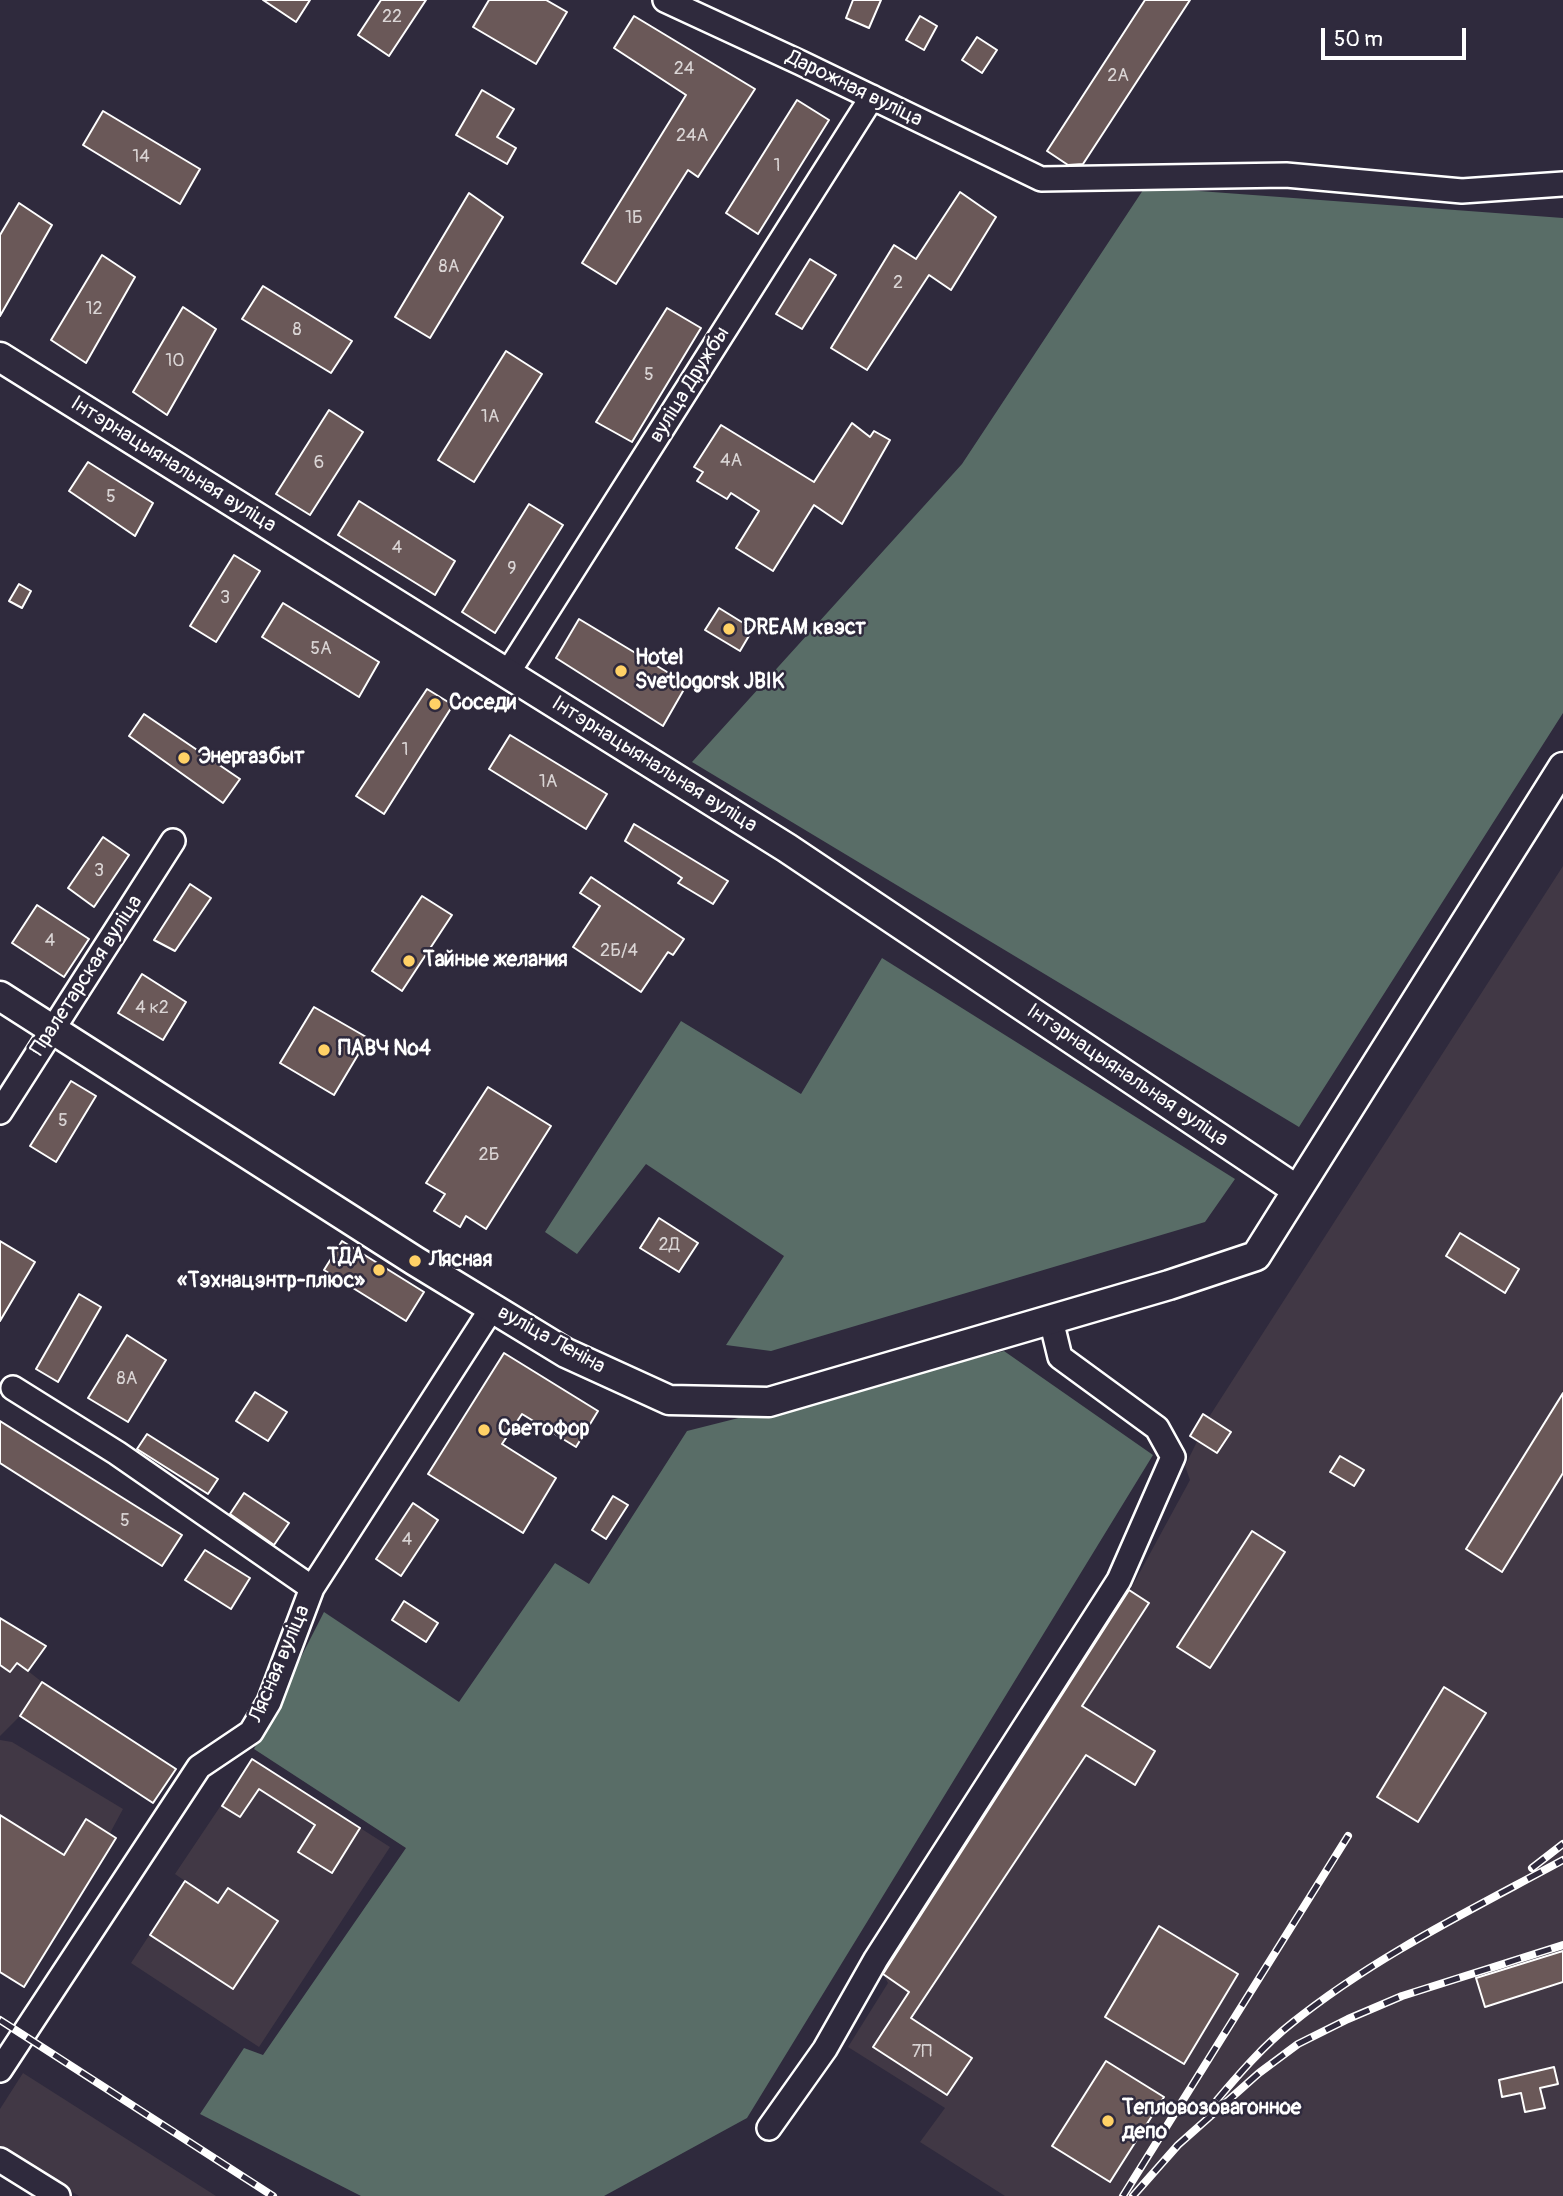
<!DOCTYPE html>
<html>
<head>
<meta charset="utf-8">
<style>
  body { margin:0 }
  #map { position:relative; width:1563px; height:2196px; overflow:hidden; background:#2f2a3d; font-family:Pangolin,sans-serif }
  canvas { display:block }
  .scale { position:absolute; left:1321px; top:28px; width:145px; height:32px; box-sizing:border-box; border:4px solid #fff; border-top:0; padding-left:9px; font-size:21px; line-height:24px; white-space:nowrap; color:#fff; -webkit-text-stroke:5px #2f2a3d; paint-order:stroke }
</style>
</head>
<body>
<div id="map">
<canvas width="1563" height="2196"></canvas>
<div class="scale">50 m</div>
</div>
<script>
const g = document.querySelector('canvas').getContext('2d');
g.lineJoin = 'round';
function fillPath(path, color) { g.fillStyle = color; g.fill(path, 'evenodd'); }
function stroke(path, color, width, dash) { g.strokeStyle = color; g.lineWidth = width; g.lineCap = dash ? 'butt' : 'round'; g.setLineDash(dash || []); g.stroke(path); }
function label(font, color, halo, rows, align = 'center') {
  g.font = font + ' Pangolin,sans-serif'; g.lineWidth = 5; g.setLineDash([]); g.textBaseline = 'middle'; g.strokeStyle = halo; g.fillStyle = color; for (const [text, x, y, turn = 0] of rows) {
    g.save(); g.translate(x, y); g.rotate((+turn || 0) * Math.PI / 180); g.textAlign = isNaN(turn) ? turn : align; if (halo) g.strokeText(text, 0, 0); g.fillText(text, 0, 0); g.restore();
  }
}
fillPath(new Path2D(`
  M 1563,866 L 1563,2196 L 1005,2196 L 920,2142 L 945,2108 L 848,2047 L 888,1983 L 883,1974 L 1128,1594 L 1190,1480 L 1185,1466 L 1209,1417 Z
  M 0,1618 L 46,1646 L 28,1671 L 42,1682 L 20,1716 L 0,1736 Z
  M 0,1740 L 12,1742 L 123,1809 L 110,1833 L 116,1838 L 24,1987 L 0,1972 Z
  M 252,1759 L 390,1847 L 259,2047 L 131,1963 L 185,1881 L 175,1874 Z
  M 23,2073 L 216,2196 L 79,2196 L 0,2147 L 0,2109 Z`), '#413845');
fillPath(new Path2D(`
  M 1145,187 L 1563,218 L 1563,713 L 1299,1127 L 692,762 L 962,464 Z
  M 882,958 L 1235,1179 L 1205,1222 L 771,1351 L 726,1345 L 784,1256 L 646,1164 L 577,1254 L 545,1232 L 681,1021 L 801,1094 Z
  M 1004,1351 L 1153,1455 L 747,2118 L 604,2196 L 361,2196 L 200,2114 L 244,2048 L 263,2055 L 406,1848 L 254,1749 L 324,1612 L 459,1702 L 555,1563 L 589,1584 L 687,1431 Z`), '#596d67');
const building = new Path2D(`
  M 263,0 L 310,0 L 296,22 Z
  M 381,0 L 426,0 L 389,56 L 358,35 Z
  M 489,0 L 546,0 L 567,12 L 536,64 L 473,27 Z
  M 853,0 L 881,0 L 869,28 L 846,18 Z
  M 1145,0 L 1190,0 L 1083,164 L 1068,165 L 1047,151 Z
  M 634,16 L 755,89 L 698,177 L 688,170 L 616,284 L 582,263 L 686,95 L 614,48 Z
  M 920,16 L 937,26 L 924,50 L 906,40 Z
  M 977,37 L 997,50 L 982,73 L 962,60 Z
  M 482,90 L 514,109 L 497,137 L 516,148 L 507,164 L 456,135 Z
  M 797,100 L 829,120 L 758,234 L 726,213 Z
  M 103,111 L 200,169 L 180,204 L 83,145 Z
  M 960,192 L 996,217 L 951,290 L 929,275 L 867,370 L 831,348 L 894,245 L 916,259 Z
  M 469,193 L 503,217 L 430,338 L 395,317 Z
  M 19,203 L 52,225 L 0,316 L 0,235 Z
  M 102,255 L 135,277 L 86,363 L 51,340 Z
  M 810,259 L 836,275 L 802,329 L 776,314 Z
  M 263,286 L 352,341 L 331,373 L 242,319 Z
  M 183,307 L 216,329 L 167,415 L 133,392 Z
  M 667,308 L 701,328 L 632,442 L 596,422 Z
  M 506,351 L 542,374 L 474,482 L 438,460 Z
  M 329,410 L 363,432 L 310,515 L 276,494 Z
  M 852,423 L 870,437 L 874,431 L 890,440 L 842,524 L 814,505 L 773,571 L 736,548 L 759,511 L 731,493 L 727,499 L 697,481 L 703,472 L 694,467 L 721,425 L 814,482 Z
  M 88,462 L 153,503 L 135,536 L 69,491 Z
  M 359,501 L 455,561 L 435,595 L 338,535 Z
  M 529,504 L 563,525 L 495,633 L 462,612 Z
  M 234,555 L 260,571 L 216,642 L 190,626 Z
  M 19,584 L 31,591 L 22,608 L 9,601 Z
  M 283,603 L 379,662 L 359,697 L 262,637 Z
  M 719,608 L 753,629 L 740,651 L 705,630 Z
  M 579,619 L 687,684 L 663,726 L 556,658 Z
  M 427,689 L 453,705 L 384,814 L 356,796 Z
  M 144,714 L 240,779 L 223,803 L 129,736 Z
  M 510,735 L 607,794 L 586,829 L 489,769 Z
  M 634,824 L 728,881 L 713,904 L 678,883 L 682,878 L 625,841 Z
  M 103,837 L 129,855 L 94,907 L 68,888 Z
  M 591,877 L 684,939 L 673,955 L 668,952 L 641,992 L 573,947 L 600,906 L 580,893 Z
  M 190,884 L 211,898 L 175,951 L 154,940 Z
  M 422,896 L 452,915 L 402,991 L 372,971 Z
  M 37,905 L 89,939 L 64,977 L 12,943 Z
  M 142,974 L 186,1002 L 163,1040 L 118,1013 Z
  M 314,1007 L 368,1038 L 334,1095 L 280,1063 Z
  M 71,1081 L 96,1096 L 56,1162 L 30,1146 Z
  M 488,1087 L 551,1126 L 486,1229 L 466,1216 L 460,1227 L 434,1211 L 445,1194 L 426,1183 Z
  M 659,1218 L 698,1243 L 679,1272 L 640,1248 Z
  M 1460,1233 L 1519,1269 L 1505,1293 L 1446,1256 Z
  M 0,1241 L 35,1262 L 0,1321 Z
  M 342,1241 L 424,1292 L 406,1321 L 324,1270 Z
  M 79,1294 L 101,1307 L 58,1382 L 36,1369 Z
  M 127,1335 L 166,1360 L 128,1422 L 88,1398 Z
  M 504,1353 L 598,1411 L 576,1447 L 522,1414 L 502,1444 L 556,1478 L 523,1533 L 428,1474 Z
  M 255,1392 L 287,1412 L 268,1441 L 236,1421 Z
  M 1563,1393 L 1563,1473 L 1502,1572 L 1466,1549 Z
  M 1203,1414 L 1231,1432 L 1217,1453 L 1190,1436 Z
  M 0,1421 L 182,1535 L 162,1566 L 0,1463 Z
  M 147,1434 L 218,1479 L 208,1494 L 137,1449 Z
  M 1340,1456 L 1364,1470 L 1354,1486 L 1330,1472 Z
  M 244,1493 L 289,1523 L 274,1545 L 230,1514 Z
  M 613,1496 L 628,1505 L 606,1539 L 592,1530 Z
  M 413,1503 L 438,1520 L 401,1576 L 376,1559 Z
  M 1252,1531 L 1285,1552 L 1210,1668 L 1177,1647 Z
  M 205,1550 L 250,1578 L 231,1609 L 185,1580 Z
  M 1129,1590 L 1149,1603 L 1082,1706 L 1155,1751 L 1135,1785 L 1086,1755 L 911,2018 L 972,2058 L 947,2095 L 873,2047 L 909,1992 L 883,1974 Z
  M 404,1601 L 438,1623 L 426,1642 L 392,1620 Z
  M 0,1618 L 46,1646 L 28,1671 L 17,1663 L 10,1672 L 0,1665 Z
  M 42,1682 L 176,1769 L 153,1803 L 20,1716 Z
  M 1444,1687 L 1486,1713 L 1418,1822 L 1377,1797 Z
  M 252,1759 L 360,1828 L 332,1873 L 298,1852 L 315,1825 L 259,1789 L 240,1817 L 222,1806 Z
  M 0,1815 L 64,1855 L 86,1819 L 116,1838 L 24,1987 L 0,1972 Z
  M 185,1881 L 218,1903 L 228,1888 L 278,1921 L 233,1989 L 150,1935 Z
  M 1159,1926 L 1238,1974 L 1184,2064 L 1105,2017 Z
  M 1563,1951 L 1563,1982 L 1485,2007 L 1476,1978 Z
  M 1106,2061 L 1164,2097 L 1110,2182 L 1052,2146 Z
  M 1554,2067 L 1558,2084 L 1540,2088 L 1545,2108 L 1525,2112 L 1521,2093 L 1502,2097 L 1499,2080 Z`);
fillPath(building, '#6a5858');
stroke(building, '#fff', 2);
const minor = new Path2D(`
  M 665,0 L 801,63 L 1041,179 L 1286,175 L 1462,191 L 1563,184
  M 507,674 L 872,97
  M 0,1112 L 173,841
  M 13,1388 L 117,1453 L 312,1588
  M 0,2070 L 199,1767 L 251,1732 L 269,1702 L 312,1588 L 492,1308
  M 769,2128 L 825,2049 L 876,1959 L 1119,1580 L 1173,1457 L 1157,1428 L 1060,1357 L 1051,1320
  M 0,2160 L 58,2196`);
const tertiary = new Path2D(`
  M 0,357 L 787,848 L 1297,1190
  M 0,996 L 415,1261 L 566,1353 L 669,1400 L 769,1402 L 1169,1285 L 1256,1256 L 1563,767`);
stroke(minor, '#fff', 28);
stroke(tertiary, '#fff', 33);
stroke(minor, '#2f2a3d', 23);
stroke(tertiary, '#2f2a3d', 28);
const rail = new Path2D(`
  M 1532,1868 L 1563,1844
  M 0,2020 L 273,2196
  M 1217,2100 C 1240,2073 1264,2045 1292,2023 C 1374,1957 1471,1910 1563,1860
  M 1123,2196 L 1348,1836
  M 1133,2196 L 1178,2145 L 1259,2073 L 1298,2044 L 1348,2019 L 1402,1996 L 1563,1945`);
stroke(rail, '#fff', 8);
stroke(rail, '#2f2a3d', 5, [16]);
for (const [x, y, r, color] of [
  [729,629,7,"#ffd166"],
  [621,671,7,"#ffd166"],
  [435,704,7,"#ffd166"],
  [184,758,7,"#ffd166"],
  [409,961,7,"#ffd166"],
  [324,1050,7,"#ffd166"],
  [415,1261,7,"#ffd166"],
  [379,1270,7,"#ffd166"],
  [484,1430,7,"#ffd166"],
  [1108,2121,7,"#ffd166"]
]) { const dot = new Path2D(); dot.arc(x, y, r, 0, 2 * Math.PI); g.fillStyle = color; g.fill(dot); stroke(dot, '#2f2a3d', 2.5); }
label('18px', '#dad5d5', null, [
  ["22",392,17],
  ["24",684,69],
  ["2А",1118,76],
  ["24А",692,136],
  ["14",141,157],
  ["1",777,166],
  ["1Б",634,218],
  ["8А",449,267],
  ["2",898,283],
  ["12",94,309],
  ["8",297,330],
  ["10",175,361],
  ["5",649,375],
  ["1А",490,417],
  ["4А",731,461],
  ["6",319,463],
  ["5",111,497],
  ["4",397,548],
  ["9",512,569],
  ["3",225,598],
  ["5А",321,649],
  ["1",405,750],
  ["1А",548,782],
  ["3",99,871],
  ["4",50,941],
  ["2Б/4",619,951],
  ["4 к2",152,1008],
  ["5",63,1121],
  ["2Б",489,1155],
  ["2Д",669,1245],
  ["8А",127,1379],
  ["5",125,1521],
  ["4",407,1540],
  ["7П",922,2052]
]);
label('21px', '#fff', '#2f2a3d', [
  ["Дарожная вуліца",854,89,26],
  ["вуліца Дружбы",690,385,-58],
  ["Інтэрнацыянальная вуліца",173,465,32],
  ["Інтэрнацыянальная вуліца",654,765,32],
  ["Пралетарская вуліца",87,976,-57],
  ["Інтэрнацыянальная вуліца",1127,1076,34],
  ["вуліца Леніна",551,1340,29],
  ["Лясная вуліца",280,1664,-67]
]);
label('bold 21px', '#fff', '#2f2a3d', [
  ["DREAM квэст",743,629],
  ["Hotel",635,659],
  ["Svetlogorsk JBIK",635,683],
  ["Соседи",449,704],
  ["Энергазбыт",198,758],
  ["Тайные желания",423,961],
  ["ПАВЧ №4",338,1050],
  ["ТДА",365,1258,"right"],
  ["«Тэхнацэнтр-плюс»",365,1282,"right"],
  ["Лясная",429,1261],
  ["Светофор",498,1430],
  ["Тепловозовагонное",1122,2109],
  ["депо",1122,2133]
], 'left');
</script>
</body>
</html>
